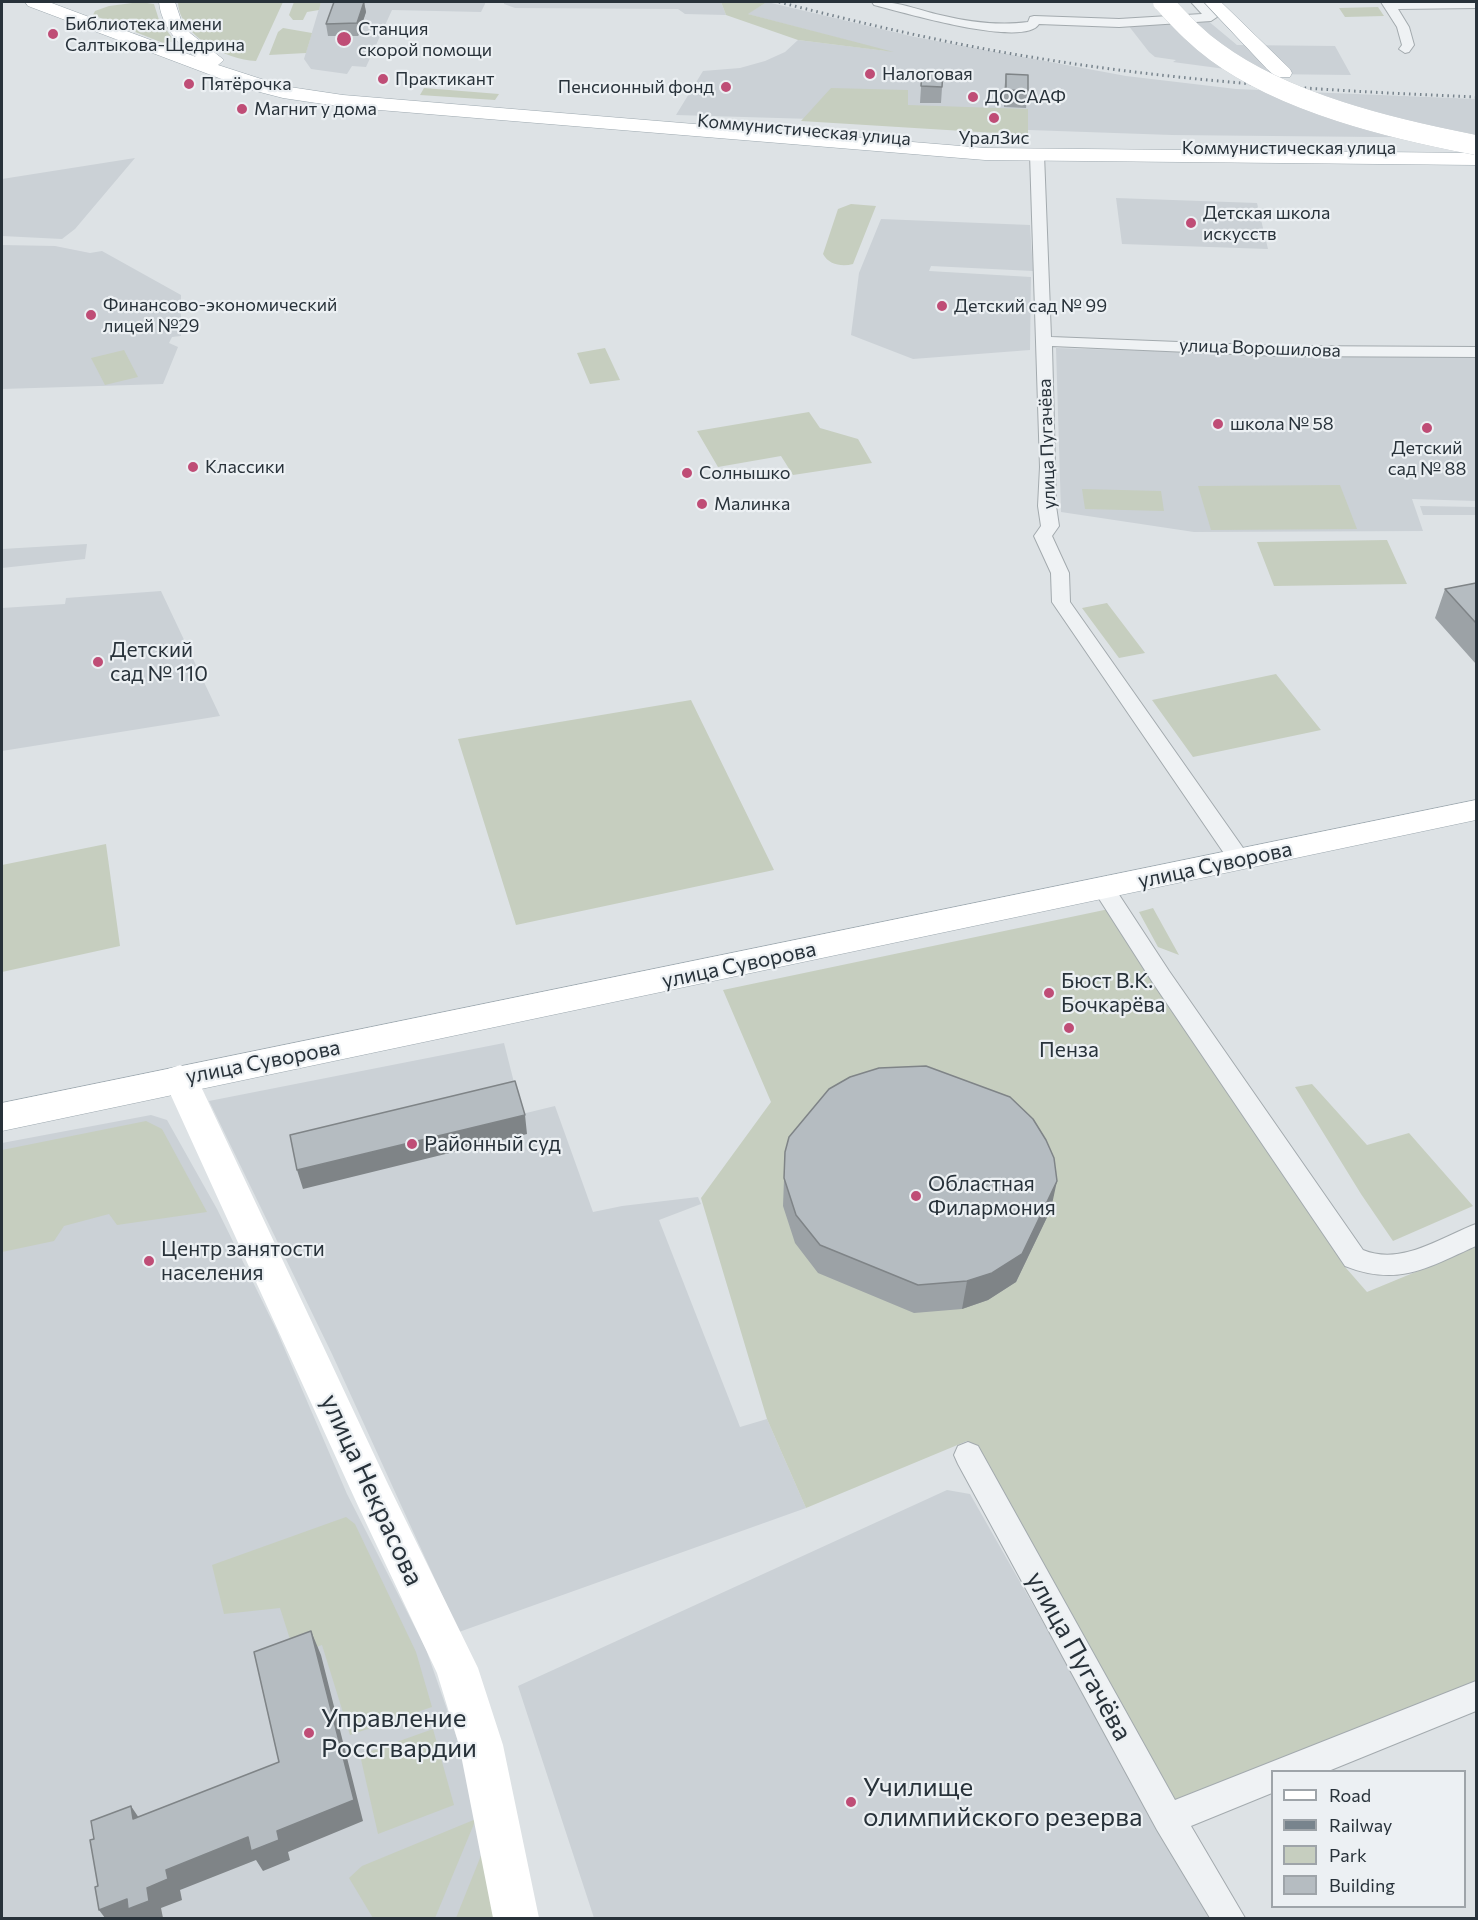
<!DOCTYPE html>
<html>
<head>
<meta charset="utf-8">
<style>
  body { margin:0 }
  #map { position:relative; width:1478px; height:1920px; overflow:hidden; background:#dde2e5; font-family:Commissioner,sans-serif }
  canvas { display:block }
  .frame { position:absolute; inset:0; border:3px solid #28323a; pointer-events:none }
  .legend { position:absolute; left:1271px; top:1770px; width:195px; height:138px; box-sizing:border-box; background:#ecf0f3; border:2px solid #9ea4a9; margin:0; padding:8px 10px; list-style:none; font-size:18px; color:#28323a }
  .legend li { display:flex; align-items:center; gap:12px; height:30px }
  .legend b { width:30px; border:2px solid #9ea4a9 }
</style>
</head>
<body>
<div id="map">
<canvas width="1478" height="1920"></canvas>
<div class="frame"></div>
<ul class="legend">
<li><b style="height:8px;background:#fff"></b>Road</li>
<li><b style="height:8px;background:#78848d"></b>Railway</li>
<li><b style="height:16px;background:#c6cebf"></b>Park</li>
<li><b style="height:16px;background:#b5bcc1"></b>Building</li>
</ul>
</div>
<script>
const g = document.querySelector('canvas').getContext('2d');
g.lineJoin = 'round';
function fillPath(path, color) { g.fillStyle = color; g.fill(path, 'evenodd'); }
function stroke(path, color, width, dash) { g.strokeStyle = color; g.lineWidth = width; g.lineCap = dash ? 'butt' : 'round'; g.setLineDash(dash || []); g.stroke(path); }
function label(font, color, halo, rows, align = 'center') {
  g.font = font + ' Commissioner,sans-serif'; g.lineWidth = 4.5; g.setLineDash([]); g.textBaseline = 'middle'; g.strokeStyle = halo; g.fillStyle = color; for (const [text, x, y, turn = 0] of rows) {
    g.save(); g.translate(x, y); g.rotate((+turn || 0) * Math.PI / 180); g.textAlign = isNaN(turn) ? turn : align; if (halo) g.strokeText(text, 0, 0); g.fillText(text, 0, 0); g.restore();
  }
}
fillPath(new Path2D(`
  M 321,2 L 485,2 L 485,4 L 481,12 L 392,10 L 366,67 L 352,66 L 347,74 L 311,69 L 304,59 Z
  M 504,2 L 721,2 L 726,15 L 685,14 L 678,9 L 515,8 L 504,4 Z
  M 767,2 L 915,37 L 1126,76 L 1236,89 L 1476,99 L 1476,138 L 1172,135 L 972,128 L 846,120 L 676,115 L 703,71 L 740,68 L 765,61 L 785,52 L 798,40 L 887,51 L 747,14 Z
  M 1207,20 L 1237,45 L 1335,46 L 1351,75 L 1263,74 L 1173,62 L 1176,60 L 1155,57 L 1149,52 L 1128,25 Z
  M 135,158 L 75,229 L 62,239 L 2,236 L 2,179 Z
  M 1116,198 L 1257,203 L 1268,249 L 1122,244 Z
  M 881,219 L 1030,225 L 1033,271 L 931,266 L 929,271 L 1031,277 L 1030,350 L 913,359 L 851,335 L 859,273 Z
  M 2,245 L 55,246 L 90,253 L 102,251 L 181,295 L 181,336 L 172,337 L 169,343 L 178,347 L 163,384 L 2,389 Z
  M 1056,348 L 1283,355 L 1476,356 L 1476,501 L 1412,499 L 1423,531 L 1194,532 L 1061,512 Z
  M 1420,506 L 1476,507 L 1476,515 L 1423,515 Z
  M 87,544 L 85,559 L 2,568 L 2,549 Z
  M 161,591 L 220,716 L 2,751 L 2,608 L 65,604 L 66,598 Z
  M 504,1043 L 522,1114 L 555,1106 L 593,1212 L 622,1206 L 698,1197 L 701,1204 L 659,1220 L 740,1427 L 767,1419 L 806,1508 L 459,1632 L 332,1354 L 209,1101 Z
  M 151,1115 L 167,1120 L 217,1209 L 276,1329 L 347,1494 L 426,1649 L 490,1833 L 505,1918 L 2,1918 L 2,1143 Z
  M 947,1490 L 970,1494 L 1211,1918 L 594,1918 L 518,1686 Z`), '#cbd1d6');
fillPath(new Path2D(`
  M 140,2 L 154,4 L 159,20 L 173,39 L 172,42 L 163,43 L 93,15 L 95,11 L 109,6 Z
  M 178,2 L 283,2 L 256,61 C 226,60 179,35 178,2 Z
  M 294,2 L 321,2 L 319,10 L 307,12 L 303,20 L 293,20 L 289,15 Z
  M 721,2 L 767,2 L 748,14 L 894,52 L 798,40 L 726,15 Z
  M 1378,7 L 1384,16 L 1345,17 L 1339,8 Z
  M 283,28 L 312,33 L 306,53 L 269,55 L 278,32 Z
  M 424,88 L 499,94 L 495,100 L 420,95 Z
  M 831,88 L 908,90 L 908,105 L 1028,109 L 1028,135 L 801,121 Z
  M 851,204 L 876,206 L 853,264 C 842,267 829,265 823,254 L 838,209 Z
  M 605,348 L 620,380 L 590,384 L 577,353 Z
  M 124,350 L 138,377 L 105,385 L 91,358 Z
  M 809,412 L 820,428 L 858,439 L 872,463 L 793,475 L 781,456 L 718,467 L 697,431 Z
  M 1340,485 L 1357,529 L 1211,530 L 1198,486 Z
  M 1082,489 L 1161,491 L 1164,511 L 1085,509 Z
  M 1387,540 L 1407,584 L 1274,586 L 1257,542 Z
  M 1107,603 L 1145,653 L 1119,658 L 1082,608 Z
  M 1276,674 L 1321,730 L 1193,757 L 1152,700 Z
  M 691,700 L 774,870 L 516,925 L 458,739 Z
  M 106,844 L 120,946 L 2,972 L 2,865 Z
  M 1153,908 L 1179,955 L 1158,947 L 1139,912 Z
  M 1109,909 L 1346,1268 L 1367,1292 L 1476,1247 L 1476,1688 L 1178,1804 L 967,1441 L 806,1508 L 767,1419 L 701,1198 L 771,1102 L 723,990 Z
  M 1312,1084 L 1367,1145 L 1409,1133 L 1473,1206 L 1393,1241 L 1361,1194 L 1295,1087 Z
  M 146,1121 L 162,1129 L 207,1212 L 117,1225 L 109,1214 L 64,1226 L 54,1241 L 2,1252 L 2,1150 Z
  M 346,1517 L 355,1524 L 416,1652 L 432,1707 L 350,1735 L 322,1645 L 295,1655 L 280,1608 L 224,1614 L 212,1565 Z
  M 433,1729 L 454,1805 L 378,1834 L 360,1755 Z
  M 476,1819 L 435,1918 L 373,1918 L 349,1878 L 362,1866 Z
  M 490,1833 L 505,1918 L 456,1918 Z`), '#c6cebf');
const street = new Path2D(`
  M 872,2 C 895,0 918,10 940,15 C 969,22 998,26 1028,22 L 1030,17 L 1034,16 L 1119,19 L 1202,14 L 1191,2 L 1203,2 L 1217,17 L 1211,21 L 1119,27 L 1039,24 C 1024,49 899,11 874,5 Z
  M 1381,2 L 1476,2 L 1476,8 L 1398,9 L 1409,27 L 1414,45 L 1409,52 L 1405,53 L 1399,49 L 1402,45 L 1397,27 Z
  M 1037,150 L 1044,154 L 1051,337 L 1280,346 L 1476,347 L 1476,357 L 1280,356 L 1052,346 L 1056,506 L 1059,526 L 1052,536 L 1069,573 L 1070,602 L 1248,855 L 1251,860 L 1248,865 L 1240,867 L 1232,865 L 1052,602 L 1051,573 L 1034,536 L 1041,526 L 1038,506 L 1040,467 L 1030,154 Z
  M 1104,881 L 1112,884 L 1169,971 L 1363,1250 C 1402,1266 1441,1237 1476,1224 L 1476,1246 C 1427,1268 1398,1287 1345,1266 L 1153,983 L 1096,894 L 1093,889 L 1096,884 Z
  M 968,1442 L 978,1446 L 1175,1800 L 1476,1681 L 1476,1711 L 1326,1772 L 1272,1772 L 1272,1793 L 1191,1826 L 1245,1918 L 1210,1918 L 1157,1830 L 958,1464 L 954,1455 L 958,1446 Z`);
const primary = new Path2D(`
  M 25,2 L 49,2 L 196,57 C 177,44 161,24 159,2 L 175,2 L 181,20 L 190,33 L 224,60 L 218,65 L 283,86 L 343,95 L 985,148 L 1476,153 L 1476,165 L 985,160 L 343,107 L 283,98 L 248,89 L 28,6 Z
  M 1204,2 L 1221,2 L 1290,69 L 1292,73 L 1290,77 L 1276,77 L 1267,69 Z
  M 1476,800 L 1476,820 L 2,1131 L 2,1103 Z`);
stroke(street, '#a3aaae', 2);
stroke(primary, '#9da8af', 1);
fillPath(street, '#eff2f4');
fillPath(new Path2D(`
  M 180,1065 L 192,1069 L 197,1078 L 387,1482 L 478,1668 L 503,1745 L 539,1918 L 493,1918 L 459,1745 L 437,1673 L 359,1508 L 163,1078 L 168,1069 Z`), '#fff');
fillPath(primary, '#fff');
stroke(new Path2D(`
  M 779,2 C 864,24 950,44 1037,58 C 1182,82 1329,91 1476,97`), '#78848d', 3, [1.5, 4]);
const primaryBridge = new Path2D(`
  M 1163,2 C 1180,20 1195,37 1216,52 C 1285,103 1392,129 1476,145`);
stroke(primaryBridge, '#9da8af', 20, []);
stroke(primaryBridge, '#fff', 20);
fillPath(new Path2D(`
  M 334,2 L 364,2 L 366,12 L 358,36 L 328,36 L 326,24 Z
  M 922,71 L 943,72 L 941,103 L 920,103 Z
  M 1006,74 L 1028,91 L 1026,108 L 1004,107 L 1004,91 Z
  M 1476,583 L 1476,664 L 1435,618 L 1445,589 Z
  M 785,1152 L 1051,1209 L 1016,1282 L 988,1300 L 962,1309 L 914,1313 L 818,1273 L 795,1243 L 783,1206 Z`), '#9ca2a6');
fillPath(new Path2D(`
  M 364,2 L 366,12 L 358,36 L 357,23 Z
  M 525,1115 L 527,1134 L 303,1189 L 297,1170 Z
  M 1057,1181 L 1051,1209 L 1016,1282 L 988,1300 L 962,1309 L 967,1281 Z
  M 311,1631 L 321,1655 L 363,1821 L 288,1852 L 290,1860 L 263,1871 L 256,1860 L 180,1890 L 182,1900 L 161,1908 L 163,1918 L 105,1918 L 99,1910 L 147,1888 L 166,1870 L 248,1837 L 277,1831 Z
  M 131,1806 L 145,1827 L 133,1819 Z`), '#7f8487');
const building = new Path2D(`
  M 334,2 L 364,2 L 357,23 L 326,24 Z
  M 922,71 L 943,72 L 942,87 L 921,86 Z
  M 1006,74 L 1028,75 L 1028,91 L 1006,90 Z
  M 1476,583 L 1476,623 L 1445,589 Z
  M 926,1066 L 1010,1097 L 1033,1119 L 1046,1140 L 1054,1158 L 1057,1181 L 1022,1254 L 992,1273 L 967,1281 L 918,1285 L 820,1245 L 796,1215 L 784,1178 L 785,1152 L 789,1137 L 829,1089 L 850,1077 L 879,1068 Z
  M 515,1081 L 525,1115 L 297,1170 L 290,1135 Z
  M 311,1631 L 354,1800 L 277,1831 L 279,1840 L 251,1851 L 248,1837 L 166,1870 L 168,1879 L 147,1888 L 149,1901 L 128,1909 L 127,1899 L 99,1910 L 95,1887 L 98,1886 L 90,1840 L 94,1839 L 91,1821 L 131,1806 L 133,1819 L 279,1762 L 254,1652 Z`);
fillPath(building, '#b5bcc1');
stroke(building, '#7f8487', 1.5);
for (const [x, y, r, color] of [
  [53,34,6,"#bf4d76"],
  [344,39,8,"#bf4d76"],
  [870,74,6,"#bf4d76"],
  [383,79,6,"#bf4d76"],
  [189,84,6,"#bf4d76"],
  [726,87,6,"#bf4d76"],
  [973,97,6,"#bf4d76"],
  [242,109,6,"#bf4d76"],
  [994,118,6,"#bf4d76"],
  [1191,223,6,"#bf4d76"],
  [942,306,6,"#bf4d76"],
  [91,315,6,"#bf4d76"],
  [1218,424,6,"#bf4d76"],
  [1427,428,6,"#bf4d76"],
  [193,467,6,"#bf4d76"],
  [687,473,6,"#bf4d76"],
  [702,504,6,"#bf4d76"],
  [98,662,6,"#bf4d76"],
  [1049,993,6,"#bf4d76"],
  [1069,1028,6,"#bf4d76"],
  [412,1144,6,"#bf4d76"],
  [916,1196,6,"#bf4d76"],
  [149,1261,6,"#bf4d76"],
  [309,1733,6,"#bf4d76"],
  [851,1802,6,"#bf4d76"]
]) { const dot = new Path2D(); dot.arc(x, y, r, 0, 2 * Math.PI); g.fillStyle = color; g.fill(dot); stroke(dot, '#ecf0f3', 2); }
label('18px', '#28323a', '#ecf0f3', [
  ["Библиотека имени",65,24],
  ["Салтыкова-Щедрина",65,45],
  ["Станция",358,29],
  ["скорой помощи",358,50],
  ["Налоговая",882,74],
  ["Практикант",395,79],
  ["Пятёрочка",201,84],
  ["Пенсионный фонд",714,87,"right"],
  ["ДОСААФ",985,97],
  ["Магнит у дома",254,109],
  ["УралЗис",994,138,"center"],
  ["Детская школа",1203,213],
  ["искусств",1203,234],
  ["Финансово-экономический",103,305],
  ["лицей №29",103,326],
  ["Детский сад № 99",954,306],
  ["школа № 58",1230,424],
  ["Детский",1427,448,"center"],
  ["сад № 88",1427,469,"center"],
  ["Классики",205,467],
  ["Солнышко",699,473],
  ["Малинка",714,504]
], 'left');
label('18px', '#28323a', '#ecf0f3', [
  ["Коммунистическая улица",804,130,5],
  ["Коммунистическая улица",1289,148],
  ["улица Ворошилова",1260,348,2],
  ["улица Пугачёва",1047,444,-92]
]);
label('21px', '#28323a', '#ecf0f3', [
  ["Детский",110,650],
  ["сад № 110",110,674],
  ["Бюст В.К.",1061,981],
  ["Бочкарёва",1061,1005],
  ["Пенза",1069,1050,"center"],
  ["Районный суд",424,1144],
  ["Областная",928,1184],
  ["Филармония",928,1208],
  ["Центр занятости",161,1249],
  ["населения",161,1273]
], 'left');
label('21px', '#28323a', '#ecf0f3', [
  ["улица Суворова",1215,865,-12],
  ["улица Суворова",739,965,-12],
  ["улица Суворова",263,1062,-11]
]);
label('26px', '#28323a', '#ecf0f3', [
  ["улица Некрасова",372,1490,65],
  ["улица Пугачёва",1079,1656,61]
]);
label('26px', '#28323a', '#ecf0f3', [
  ["Управление",321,1718],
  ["Россгвардии",321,1748],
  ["Училище",863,1787],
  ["олимпийского резерва",863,1817]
], 'left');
</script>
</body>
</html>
